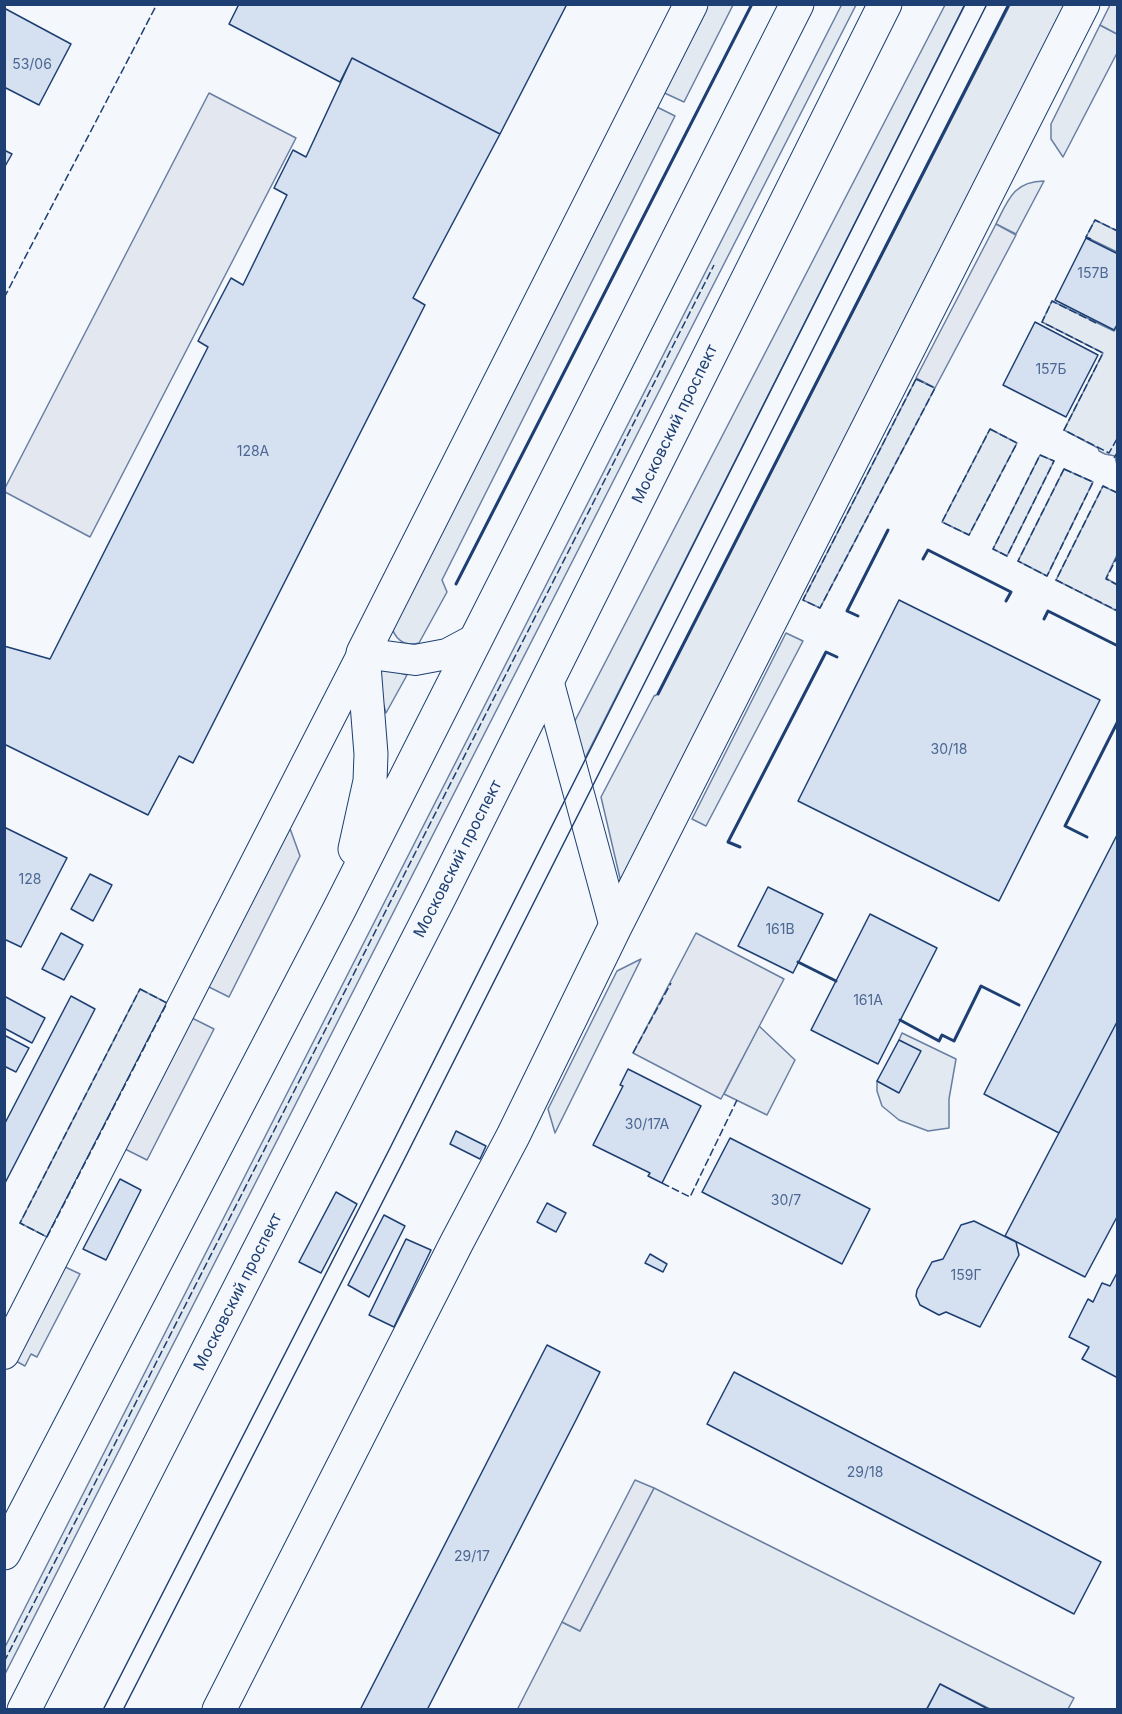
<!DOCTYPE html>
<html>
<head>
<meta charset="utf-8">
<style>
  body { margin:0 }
  #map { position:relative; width:1122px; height:1714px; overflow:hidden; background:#f4f7fb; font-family:Inter,sans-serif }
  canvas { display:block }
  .frame { position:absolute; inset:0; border:6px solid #1d3f73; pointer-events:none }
</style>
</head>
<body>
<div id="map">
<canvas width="1122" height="1714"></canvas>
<div class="frame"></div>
</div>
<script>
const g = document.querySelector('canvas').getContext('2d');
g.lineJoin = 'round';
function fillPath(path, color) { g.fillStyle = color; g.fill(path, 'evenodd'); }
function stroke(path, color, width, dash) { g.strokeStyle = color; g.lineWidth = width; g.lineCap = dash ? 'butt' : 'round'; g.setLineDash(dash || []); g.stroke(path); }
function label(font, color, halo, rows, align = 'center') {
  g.font = font + ' Inter,sans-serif'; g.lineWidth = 4.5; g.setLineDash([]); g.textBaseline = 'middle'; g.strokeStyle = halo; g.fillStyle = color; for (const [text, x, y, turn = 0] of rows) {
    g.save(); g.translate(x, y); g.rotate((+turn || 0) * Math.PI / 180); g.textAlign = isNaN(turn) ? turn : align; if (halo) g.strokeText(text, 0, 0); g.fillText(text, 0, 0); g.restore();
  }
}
const green = new Path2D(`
  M 842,4 L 856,5 L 5,1674 L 5,1647 Z
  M 702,5 L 733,5 L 684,102 L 658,90 Z
  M 945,5 L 965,5 L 575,778 L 565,740 Z
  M 1010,5 L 1071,5 L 623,891 L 601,797 L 654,696 L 658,694 Z
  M 1100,25 L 1117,34 L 1117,53 L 1063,157 L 1051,139 L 1051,124 Z
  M 651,104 L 675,116 L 442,580 L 447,592 L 419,643 C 404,647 394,639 391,624 Z
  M 1044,181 L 1016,234 L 996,224 C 1008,200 1014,181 1044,181 Z
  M 1095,220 L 1117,231 L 1117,252 L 1086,237 Z
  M 1052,301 L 1114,331 L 1117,326 L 1117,465 L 1115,456 L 1105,454 L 1099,451 L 1098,448 L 1064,430 L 1103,353 L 1042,322 Z
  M 916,379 L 935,388 L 820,608 L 803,600 Z
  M 990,429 L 1017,443 L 969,535 L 942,522 Z
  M 1040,455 L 1054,461 L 1007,556 L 993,549 Z
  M 1064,469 L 1093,482 L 1047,576 L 1018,561 Z
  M 1103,486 L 1117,493 L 1117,555 L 1106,578 L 1117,585 L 1117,611 L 1056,580 Z
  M 786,633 L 803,641 L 706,826 L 692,819 Z
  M 372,665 L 407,675 L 386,713 Z
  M 641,959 L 555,1133 L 548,1109 L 617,971 Z
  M 140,989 L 167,1003 L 47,1237 L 20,1223 Z
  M 759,1026 L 795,1060 L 767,1115 L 724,1094 Z
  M 902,1033 L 956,1059 L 949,1099 L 949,1128 L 928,1131 L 899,1120 L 882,1106 L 877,1091 L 877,1081 L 899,1092 L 920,1052 L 899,1040 Z
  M 61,1265 L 80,1274 L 37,1357 L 31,1354 L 25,1366 L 12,1359 Z
  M 654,1488 L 1074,1698 L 1068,1709 L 990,1709 L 940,1684 L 927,1708 L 928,1709 L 517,1710 L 562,1622 L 580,1631 Z`);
fillPath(green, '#e3e9f0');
stroke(green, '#687fa3', 1.5);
const parking = new Path2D(`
  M 1110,5 L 1117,5 L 1117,34 L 1100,25 Z
  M 209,93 L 296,138 L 90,537 L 5,492 L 5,488 Z
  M 996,224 L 1016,235 L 935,388 L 916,378 Z
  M 288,823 L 300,856 L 229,997 L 207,986 Z
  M 696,933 L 784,979 L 721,1099 L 633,1053 Z
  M 190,1017 L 214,1029 L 147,1160 L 123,1148 Z
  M 635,1480 L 654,1488 L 580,1631 L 562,1622 Z`);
fillPath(parking, '#e3e8f0');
stroke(parking, '#687fa3', 1.5);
const building = new Path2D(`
  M 239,4 L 567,4 L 500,134 L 352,58 L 340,82 L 229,24 Z
  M 4,8 L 71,44 L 39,105 L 4,87 Z
  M 352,58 L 500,134 L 413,298 L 425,305 L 193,763 L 179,756 L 148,815 L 4,744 L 4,646 L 50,659 L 208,347 L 198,341 L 231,278 L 243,285 L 287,195 L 274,188 L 293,150 L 306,157 Z
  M 4,150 L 12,154 L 4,168 Z
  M 1086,238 L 1118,254 L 1118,323 L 1114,330 L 1055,300 Z
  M 1035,322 L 1098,355 L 1066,417 L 1003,385 Z
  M 899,600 L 1100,700 L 999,901 L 798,801 Z
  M 4,827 L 67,858 L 21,947 L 4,939 Z
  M 1118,833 L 1118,1020 L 1059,1133 L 984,1094 Z
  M 90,874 L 112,885 L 93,921 L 71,909 Z
  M 768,887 L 823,914 L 793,973 L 738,946 Z
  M 870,914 L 937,948 L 878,1064 L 811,1030 Z
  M 61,933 L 83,945 L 64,980 L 42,969 Z
  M 4,996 L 45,1018 L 32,1043 L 4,1028 Z
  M 71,996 L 95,1009 L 4,1185 L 4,1125 Z
  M 1118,1020 L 1118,1215 L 1085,1277 L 1005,1236 Z
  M 4,1035 L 29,1048 L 16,1072 L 4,1066 Z
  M 899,1040 L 921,1051 L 899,1093 L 877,1081 Z
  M 628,1069 L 701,1106 L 662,1183 L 648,1176 L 650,1173 L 593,1145 L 623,1086 L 620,1085 Z
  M 456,1131 L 486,1146 L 480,1159 L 450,1144 Z
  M 730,1138 L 870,1209 L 842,1264 L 702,1192 Z
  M 120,1179 L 141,1190 L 106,1260 L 83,1249 Z
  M 336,1192 L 357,1204 L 321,1273 L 299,1262 Z
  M 547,1203 L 566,1213 L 556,1232 L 537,1222 Z
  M 384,1215 L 405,1226 L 369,1297 L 348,1285 Z
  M 974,1221 L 1016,1242 L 1019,1255 L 980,1327 L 946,1312 L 939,1315 L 920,1305 L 916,1296 L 917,1290 L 932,1262 L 943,1259 L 961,1225 Z
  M 406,1239 L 431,1250 L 394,1327 L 369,1315 Z
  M 650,1254 L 667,1264 L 663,1272 L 645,1263 Z
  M 1118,1271 L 1118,1378 L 1082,1359 L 1089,1347 L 1069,1337 L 1088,1299 L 1093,1302 L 1102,1283 L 1110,1286 Z
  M 547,1345 L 600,1372 L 576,1420 L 427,1710 L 360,1710 Z
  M 734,1372 L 1101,1562 L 1074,1614 L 707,1424 Z
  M 940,1684 L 990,1710 L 928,1710 L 927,1709 Z`);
fillPath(building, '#d5e0f0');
stroke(building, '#1d3f73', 1.5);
const minor = new Path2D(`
  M 548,680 L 615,927
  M 4,1354 L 363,653 L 415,660 L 447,654 L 477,638`);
const secondary = new Path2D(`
  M 355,849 L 370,781 L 371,754 L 363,653 L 691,4
  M 4,1553 L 339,910 L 797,4
  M 24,1710 L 440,896 L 885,4
  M 219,1710 L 457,1242 L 513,1136 L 615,927 L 1083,4`);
stroke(minor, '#1d3f73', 32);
stroke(secondary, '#1d3f73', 35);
stroke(minor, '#f4f7fb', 30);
stroke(secondary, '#f4f7fb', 33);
stroke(new Path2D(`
  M 103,1710 L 390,1148 L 965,4
  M 123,1710 L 406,1156 L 987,4`), '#1d3f73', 1.5);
stroke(new Path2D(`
  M 1091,239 L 1086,237 L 1095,220 L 1118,231
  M 4,298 L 157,4
  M 1096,323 L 1052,301 L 1042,322 L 1103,353 L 1064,430 L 1109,453 L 1118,437
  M 916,379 L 935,388 L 820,608 L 803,600 Z
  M 990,429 L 1017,443 L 969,535 L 942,522 Z
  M 1118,451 L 1114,458 L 1118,460
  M 1040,455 L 1054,461 L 1007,556 L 993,549 Z
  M 1064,469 L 1093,482 L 1047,576 L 1018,561 Z
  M 1118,493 L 1103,486 L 1056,580 L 1118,611
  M 1118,555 L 1106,579 L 1118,585
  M 140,989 L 167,1003 L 47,1237 L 20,1223 Z
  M 633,1053 L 671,983
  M 662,1183 L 690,1197 L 737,1100
  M 4,1662 L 714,265`), '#1d3f73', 1.5, [8, 3]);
stroke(new Path2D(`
  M 923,559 L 928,550 L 1011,592 L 1006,601
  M 456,584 L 752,4
  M 858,616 L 847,611 L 888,530
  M 1044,619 L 1048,611 L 1118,646
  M 658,694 L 1009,4
  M 1087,837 L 1065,826 L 1118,721
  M 740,847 L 728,842 L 826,652 L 837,657
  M 798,962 L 836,981
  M 900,1020 L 939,1041 L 942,1035 L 954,1041 L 981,986 L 1019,1005`), '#1d3f73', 3);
label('14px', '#4b6792', null, [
  ["53/06",32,65],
  ["157В",1093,274],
  ["157Б",1051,370],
  ["128А",253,452],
  ["30/18",949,750],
  ["128",30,880],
  ["161В",780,930],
  ["161А",868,1001],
  ["30/17А",647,1125],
  ["30/7",786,1201],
  ["159Г",966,1276],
  ["29/18",865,1473],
  ["29/17",472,1557]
]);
label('16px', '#1d3f73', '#f4f7fb', [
  ["Московский проспект",675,424,-64],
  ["Московский проспект",458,859,-63],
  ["Московский проспект",238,1292,-63]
]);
</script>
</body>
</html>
